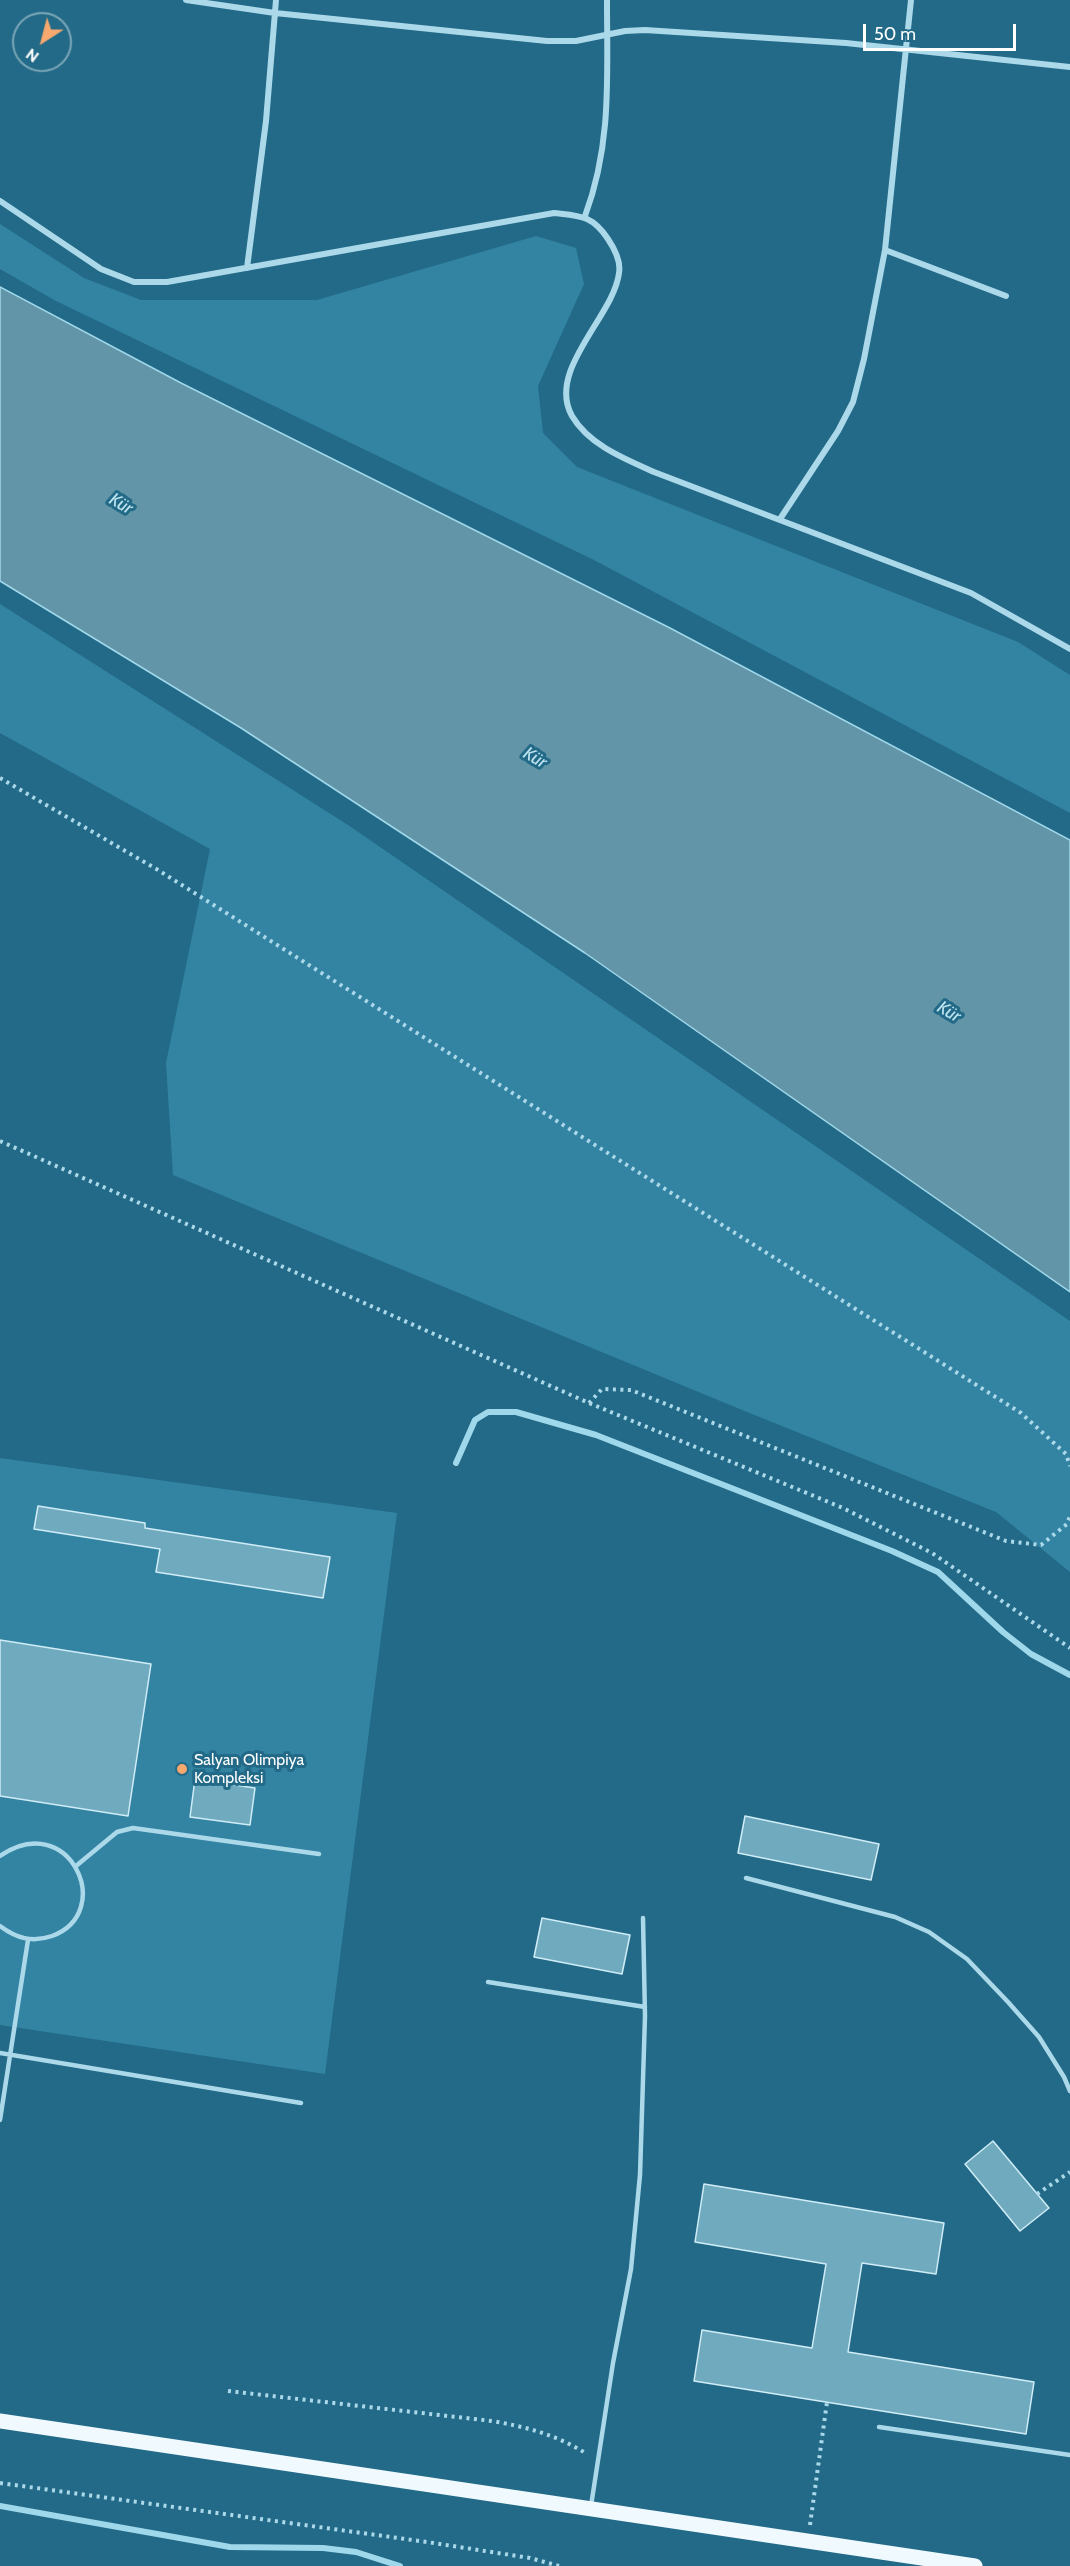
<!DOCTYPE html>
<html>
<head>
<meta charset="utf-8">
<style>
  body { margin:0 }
  #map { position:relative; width:1070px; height:2566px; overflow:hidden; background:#226a87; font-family:Cabin,sans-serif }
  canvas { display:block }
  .north { position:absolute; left:12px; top:12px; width:60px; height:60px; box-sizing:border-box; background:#226a87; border:2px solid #7aa6b7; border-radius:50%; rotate:216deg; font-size:16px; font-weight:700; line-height:24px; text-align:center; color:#fff }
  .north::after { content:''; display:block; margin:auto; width:21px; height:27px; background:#f6a86e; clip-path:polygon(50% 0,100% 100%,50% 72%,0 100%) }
  .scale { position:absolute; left:863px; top:24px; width:153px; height:27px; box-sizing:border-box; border:3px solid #fff; border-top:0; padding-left:8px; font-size:18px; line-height:21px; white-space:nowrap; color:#fff; -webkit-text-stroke:4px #226a87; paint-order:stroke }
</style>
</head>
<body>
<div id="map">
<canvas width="1070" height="2566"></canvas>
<div class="north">N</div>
<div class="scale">50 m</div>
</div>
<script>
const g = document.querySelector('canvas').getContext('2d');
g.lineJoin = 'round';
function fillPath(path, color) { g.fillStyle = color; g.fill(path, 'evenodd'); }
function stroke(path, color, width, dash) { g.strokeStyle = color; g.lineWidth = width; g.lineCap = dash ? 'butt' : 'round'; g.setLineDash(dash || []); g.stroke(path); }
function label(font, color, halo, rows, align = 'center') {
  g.font = font + ' Cabin,sans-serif'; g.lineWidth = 6; g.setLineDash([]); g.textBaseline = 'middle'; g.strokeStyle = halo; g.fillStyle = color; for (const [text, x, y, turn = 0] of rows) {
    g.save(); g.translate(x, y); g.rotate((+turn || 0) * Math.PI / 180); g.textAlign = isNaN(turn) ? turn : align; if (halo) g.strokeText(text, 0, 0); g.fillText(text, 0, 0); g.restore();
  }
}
fillPath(new Path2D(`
  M 0,224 L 84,278 L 141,300 L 317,300 L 536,236 L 576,248 L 584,284 L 538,386 L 543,433 L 577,467 L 1018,642 L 1070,675 L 1070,813 L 594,560 L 56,301 L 0,269 Z
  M 0,604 L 348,825 L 1070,1321 L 1070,1572 L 996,1512 L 747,1412 L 173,1175 L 166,1063 L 210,849 L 0,733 Z
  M 0,1458 L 397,1513 L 325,2074 L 0,2025 Z`), '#3384a3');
const water = new Path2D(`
  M 0,287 L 181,383 L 670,628 L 1070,840 L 1070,1292 L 585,953 L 241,728 L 0,581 Z`);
fillPath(water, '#6395a8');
stroke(water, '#a0d8eb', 1.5);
stroke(new Path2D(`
  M 456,1463 L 475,1420 L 488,1412 L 516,1412 L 596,1435 L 892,1551 L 938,1572 L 1003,1632 L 1031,1654 L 1070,1675
  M 0,2506 L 230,2547 L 323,2548 L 356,2552 L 400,2566`), '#a0d8eb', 6);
const building = new Path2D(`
  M 38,1506 L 145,1523 L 145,1528 L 330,1557 L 323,1598 L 156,1572 L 160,1549 L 34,1529 Z
  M 0,1640 L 151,1664 L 128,1816 L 0,1796 Z
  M 195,1779 L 255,1788 L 250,1825 L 190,1817 Z
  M 745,1816 L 879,1844 L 871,1880 L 738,1853 Z
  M 542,1918 L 630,1935 L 622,1974 L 534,1957 Z
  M 993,2141 L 1049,2208 L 1020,2231 L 965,2164 Z
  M 704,2184 L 944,2223 L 936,2274 L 862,2263 L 848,2352 L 1034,2382 L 1026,2434 L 694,2381 L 702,2330 L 812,2348 L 826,2264 L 695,2242 Z`);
fillPath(building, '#6faabf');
stroke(building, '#d0edf7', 1.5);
stroke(new Path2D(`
  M 0,778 L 158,870 L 1021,1413 L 1066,1454 L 1070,1466
  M 0,1141 L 589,1403 L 843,1508 L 932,1553 L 1070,1648
  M 589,1403 L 602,1389 L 631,1390 L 1006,1541 L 1041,1545 L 1067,1524 L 1070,1516
  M 1037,2194 L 1070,2172
  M 228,2391 L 492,2421 C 527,2427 557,2435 587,2454
  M 0,2483 L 427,2542 L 530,2558 L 559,2566
  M 810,2525 L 827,2402`), '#acd9ea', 4, [3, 4.5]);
stroke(new Path2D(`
  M 0,1856 C 69,1808 117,1912 52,1936 C 32,1943 16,1938 0,1926
  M 76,1866 L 117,1832 L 133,1828 L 319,1854
  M 746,1878 L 895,1917 L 929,1932 L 967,1959 L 1008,2002 L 1039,2037 L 1064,2077 L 1070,2091
  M 488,1982 L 645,2007
  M 0,2053 L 301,2103
  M 0,2120 L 28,1940
  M 879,2427 L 1070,2455
  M 591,2506 L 613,2363 L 631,2269 L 640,2175 L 645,2016 L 643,1918`), '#acd9ea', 4.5);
stroke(new Path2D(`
  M 186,0 L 275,13 L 547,41 L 576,41 L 625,31 L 645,30 L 846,43 L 1070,67
  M 0,201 L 101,269 L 134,282 L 167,282 L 554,213 C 580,216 592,215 608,239 C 614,248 621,262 619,273 C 614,316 546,370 572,416 C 589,445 625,459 654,472 L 971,593 L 1070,649
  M 585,216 C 612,144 607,76 607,0
  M 885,250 L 1006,296
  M 247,268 L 266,121 L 276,0
  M 780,519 L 838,431 L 853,402 L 864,359 L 885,250 L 911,0`), '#acd9ea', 6);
stroke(new Path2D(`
  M 0,2421 L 975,2566`), '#eff9fe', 15);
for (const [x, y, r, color] of [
  [182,1769,6,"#f6a86e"]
]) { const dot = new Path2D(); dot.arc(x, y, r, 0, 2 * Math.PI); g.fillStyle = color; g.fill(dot); stroke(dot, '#226a87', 2); }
label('16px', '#fff', '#226a87', [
  ["Salyan Olimpiya",194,1760],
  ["Kompleksi",194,1778]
], 'left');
label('italic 18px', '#bfe5f2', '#226a87', [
  ["Kür",121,504,31],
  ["Kür",535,758,31],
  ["Kür",949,1012,31]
]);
</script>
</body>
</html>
